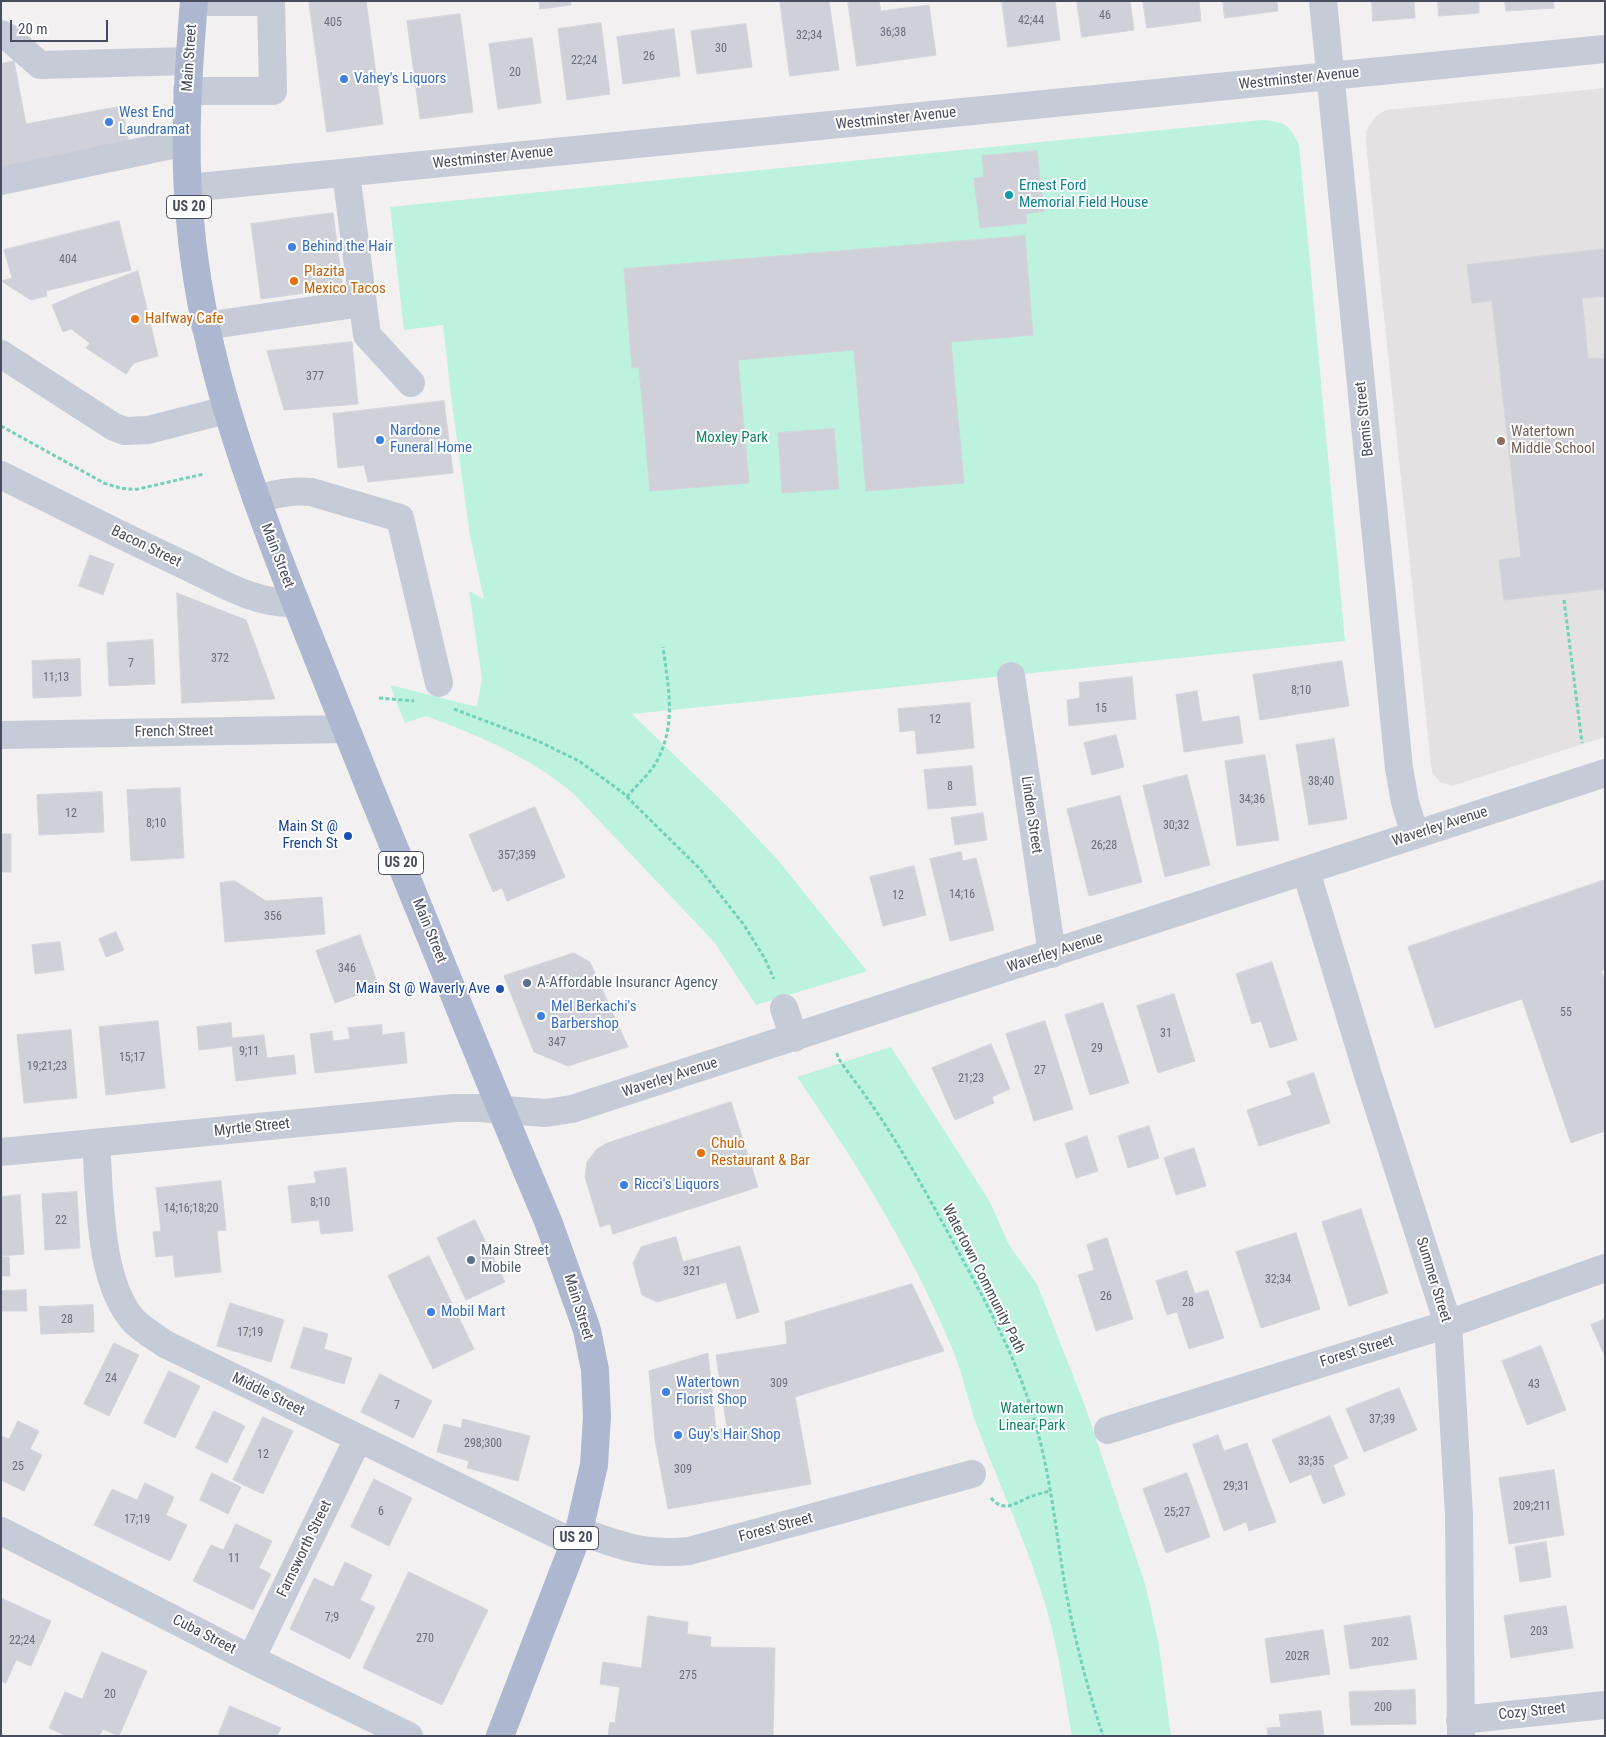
<!DOCTYPE html>
<html>
<head>
<meta charset="utf-8">
<style>
  body { margin:0 }
  #map { position:relative; width:1606px; height:1737px; overflow:hidden; background:#f2f0f0; font-family:"Roboto Condensed",sans-serif }
  canvas { display:block }
  .frame { position:absolute; inset:0; border:2px solid #474d5e; pointer-events:none }
  .scale { position:absolute; left:10px; top:20px; width:98px; height:22px; box-sizing:border-box; border:2px solid #474d5e; border-top:0; padding-left:6px; font-size:15px; line-height:18px; white-space:nowrap; color:#474d5e; -webkit-text-stroke:4px #fff; paint-order:stroke }
</style>
</head>
<body>
<div id="map">
<canvas width="1606" height="1737"></canvas>
<div class="frame"></div>
<div class="scale">20 m</div>
</div>
<script>
const g = document.querySelector('canvas').getContext('2d');
g.lineJoin = 'round';
function fillPath(path, color) { g.fillStyle = color; g.fill(path, 'evenodd'); }
function stroke(path, color, width, dash) { g.strokeStyle = color; g.lineWidth = width; g.lineCap = dash ? 'butt' : 'round'; g.setLineDash(dash || []); g.stroke(path); }
function label(font, color, halo, rows, align = 'center') {
  g.font = font + ' "Roboto Condensed",sans-serif'; g.lineWidth = 4; g.setLineDash([]); g.textBaseline = 'middle'; g.strokeStyle = halo; g.fillStyle = color; for (const [text, x, y, turn = 0] of rows) {
    g.save(); g.translate(x, y); g.rotate((+turn || 0) * Math.PI / 180); g.textAlign = isNaN(turn) ? turn : align; if (halo) g.strokeText(text, 0, 0); g.fillText(text, 0, 0); g.restore();
  }
}
fillPath(new Path2D(`
  M 1605,88 L 1605,737 L 1452,786 L 1440,782 L 1433,774 L 1431,765 L 1366,144 L 1366,132 L 1370,124 L 1376,116 L 1386,110 Z`), '#e3e1e2');
fillPath(new Path2D(`
  M 1262,120 C 1286,122 1289,124 1299,145 L 1345,641 L 632,714 L 729,808 L 777,859 L 867,971 L 756,1005 L 715,943 L 573,793 C 528,756 480,736 426,716 L 405,723 L 390,685 L 477,707 L 482,678 L 469,591 L 484,599 L 470,536 L 451,396 L 443,325 L 404,330 L 390,207 Z
  M 891,1047 L 990,1202 L 1009,1245 L 1037,1284 L 1085,1406 L 1145,1584 L 1158,1640 L 1171,1736 L 1072,1736 C 1063,1687 1057,1636 1040,1588 C 1023,1536 1000,1485 980,1434 C 970,1409 965,1383 956,1358 C 916,1258 858,1165 797,1077 Z`), '#bcf2de');
const building = new Path2D(`
  M 309,1 L 366,1 L 383,124 L 327,132 Z
  M 539,1 L 571,1 L 571,5 L 540,9 Z
  M 780,1 L 829,1 L 839,70 L 790,76 Z
  M 848,1 L 879,1 L 881,11 L 929,5 L 936,55 L 857,66 Z
  M 1002,1 L 1055,1 L 1060,40 L 1008,47 Z
  M 1077,1 L 1130,1 L 1134,30 L 1082,37 Z
  M 1143,1 L 1199,1 L 1201,21 L 1147,28 Z
  M 1223,1 L 1277,1 L 1278,11 L 1225,18 Z
  M 1372,1 L 1414,1 L 1415,18 L 1373,21 Z
  M 1438,1 L 1479,1 L 1479,13 L 1439,16 Z
  M 1505,1 L 1553,1 L 1554,8 L 1506,11 Z
  M 460,14 L 473,112 L 420,119 L 407,21 Z
  M 601,23 L 610,94 L 567,100 L 558,29 Z
  M 746,24 L 752,67 L 697,74 L 691,31 Z
  M 674,29 L 680,76 L 623,84 L 617,37 Z
  M 532,38 L 541,103 L 498,109 L 489,44 Z
  M 14,61 L 26,124 L 122,106 L 129,144 L 1,168 L 1,64 Z
  M 1037,151 L 1044,211 L 1026,214 L 1027,223 L 980,228 L 974,178 L 984,177 L 982,156 Z
  M 333,213 L 343,288 L 261,299 L 251,224 Z
  M 119,221 L 131,270 L 46,291 L 47,296 L 31,300 L 1,281 L 12,278 L 4,250 Z
  M 1025,236 L 1033,335 L 951,342 L 964,483 L 866,491 L 854,350 L 738,360 L 749,483 L 650,491 L 639,367 L 632,368 L 624,269 Z
  M 1605,249 L 1605,296 L 1582,298 L 1588,359 L 1605,358 L 1605,589 L 1504,600 L 1499,560 L 1521,557 L 1492,301 L 1472,303 L 1467,265 Z
  M 138,271 L 158,356 L 134,363 L 126,374 L 86,348 L 90,343 L 71,329 L 63,332 L 52,305 L 77,294 Z
  M 352,342 L 358,404 L 284,410 L 267,351 Z
  M 444,401 L 453,473 L 368,482 L 364,465 L 338,468 L 333,414 Z
  M 834,429 L 839,489 L 782,493 L 778,433 Z
  M 90,555 L 114,564 L 103,595 L 79,586 Z
  M 177,593 L 246,620 L 275,699 L 182,703 Z
  M 153,640 L 155,684 L 109,686 L 107,643 Z
  M 80,659 L 81,696 L 33,698 L 32,661 Z
  M 1342,661 L 1349,706 L 1260,720 L 1253,675 Z
  M 1132,677 L 1136,719 L 1069,726 L 1067,700 L 1080,698 L 1079,683 Z
  M 1197,691 L 1202,722 L 1239,716 L 1243,743 L 1184,752 L 1176,695 Z
  M 970,703 L 974,748 L 917,754 L 915,730 L 900,732 L 898,709 Z
  M 1116,735 L 1124,767 L 1092,775 L 1084,743 Z
  M 1334,739 L 1347,819 L 1309,825 L 1296,745 Z
  M 1265,755 L 1279,840 L 1237,846 L 1225,761 Z
  M 972,766 L 976,805 L 928,809 L 924,770 Z
  M 1187,775 L 1210,865 L 1165,877 L 1143,786 Z
  M 180,788 L 184,858 L 131,861 L 127,790 Z
  M 102,792 L 104,832 L 39,835 L 37,795 Z
  M 1120,796 L 1142,882 L 1089,896 L 1067,809 Z
  M 535,807 L 565,877 L 507,901 L 502,888 L 493,892 L 469,835 Z
  M 983,813 L 987,840 L 955,845 L 951,818 Z
  M 1,834 L 11,834 L 11,872 L 1,872 Z
  M 961,852 L 963,861 L 976,858 L 994,930 L 950,941 L 930,859 Z
  M 914,866 L 926,915 L 883,926 L 870,877 Z
  M 1605,880 L 1605,970 L 1601,971 L 1605,981 L 1605,1131 L 1571,1143 L 1522,999 L 1435,1028 L 1408,947 Z
  M 235,881 L 266,901 L 322,897 L 325,934 L 225,942 L 220,883 Z
  M 116,932 L 124,950 L 106,957 L 99,939 Z
  M 360,935 L 379,987 L 335,1003 L 316,951 Z
  M 60,942 L 64,970 L 35,974 L 32,945 Z
  M 574,953 L 590,962 L 628,1047 L 568,1066 L 534,1052 L 504,976 Z
  M 1272,962 L 1297,1040 L 1270,1048 L 1261,1021 L 1252,1024 L 1236,974 Z
  M 1174,994 L 1195,1061 L 1158,1073 L 1137,1006 Z
  M 1103,1003 L 1129,1083 L 1090,1095 L 1065,1015 Z
  M 158,1021 L 165,1088 L 106,1095 L 99,1027 Z
  M 1045,1021 L 1073,1109 L 1034,1121 L 1006,1034 Z
  M 231,1023 L 232,1038 L 264,1035 L 267,1058 L 294,1055 L 296,1074 L 236,1081 L 232,1046 L 199,1050 L 197,1027 Z
  M 382,1025 L 382,1035 L 404,1032 L 407,1063 L 315,1073 L 310,1034 L 332,1031 L 333,1041 L 350,1039 L 348,1028 Z
  M 71,1030 L 77,1098 L 24,1103 L 17,1035 Z
  M 991,1044 L 1010,1089 L 992,1097 L 994,1103 L 955,1120 L 932,1068 Z
  M 1314,1073 L 1330,1123 L 1259,1146 L 1247,1110 L 1292,1095 L 1287,1082 Z
  M 731,1102 L 758,1187 L 613,1234 L 610,1224 L 600,1227 L 585,1177 L 587,1162 L 596,1150 L 605,1144 Z
  M 1149,1126 L 1159,1158 L 1128,1168 L 1118,1136 Z
  M 1087,1136 L 1098,1171 L 1076,1178 L 1065,1144 Z
  M 1194,1148 L 1206,1186 L 1176,1195 L 1164,1158 Z
  M 346,1168 L 353,1231 L 321,1234 L 319,1220 L 292,1223 L 288,1186 L 316,1183 L 314,1172 Z
  M 221,1181 L 226,1230 L 217,1231 L 221,1272 L 175,1277 L 173,1255 L 156,1257 L 153,1232 L 161,1231 L 156,1188 Z
  M 77,1192 L 80,1248 L 45,1250 L 42,1194 Z
  M 20,1195 L 24,1254 L 1,1256 L 1,1197 Z
  M 1361,1209 L 1388,1293 L 1349,1306 L 1322,1222 Z
  M 475,1220 L 505,1282 L 466,1300 L 437,1238 Z
  M 1296,1233 L 1320,1309 L 1261,1328 L 1236,1252 Z
  M 676,1237 L 683,1262 L 740,1246 L 759,1312 L 737,1319 L 726,1282 L 657,1302 L 642,1295 L 633,1263 L 641,1247 Z
  M 1107,1238 L 1133,1319 L 1096,1331 L 1078,1275 L 1094,1270 L 1087,1245 Z
  M 429,1256 L 474,1349 L 433,1369 L 388,1276 Z
  M 1,1257 L 9,1257 L 10,1276 L 1,1276 Z
  M 1187,1271 L 1195,1294 L 1208,1290 L 1224,1338 L 1189,1349 L 1177,1312 L 1167,1315 L 1156,1281 Z
  M 912,1284 L 944,1351 L 795,1397 L 811,1484 L 668,1509 L 655,1440 L 649,1371 L 708,1353 L 716,1430 L 727,1428 L 716,1355 L 787,1344 L 785,1322 Z
  M 26,1290 L 27,1311 L 1,1311 L 1,1291 Z
  M 230,1303 L 284,1320 L 271,1362 L 217,1346 Z
  M 93,1305 L 94,1332 L 41,1334 L 39,1307 Z
  M 1605,1319 L 1605,1356 L 1591,1325 Z
  M 304,1327 L 328,1334 L 324,1349 L 352,1358 L 344,1384 L 291,1368 Z
  M 114,1343 L 139,1355 L 109,1416 L 84,1404 Z
  M 1541,1346 L 1566,1410 L 1527,1425 L 1502,1361 Z
  M 169,1371 L 200,1386 L 175,1438 L 144,1423 Z
  M 380,1374 L 432,1401 L 413,1438 L 361,1412 Z
  M 1399,1388 L 1417,1430 L 1364,1452 L 1346,1409 Z
  M 214,1411 L 245,1426 L 227,1463 L 196,1448 Z
  M 1330,1416 L 1348,1458 L 1333,1465 L 1345,1495 L 1323,1504 L 1311,1474 L 1290,1483 L 1272,1440 Z
  M 263,1417 L 293,1431 L 263,1494 L 233,1480 Z
  M 463,1419 L 530,1436 L 518,1481 L 467,1468 L 469,1461 L 437,1452 L 444,1424 L 461,1428 Z
  M 18,1421 L 39,1431 L 30,1449 L 42,1455 L 24,1491 L 1,1480 L 1,1436 L 9,1439 Z
  M 1218,1435 L 1224,1451 L 1247,1443 L 1276,1522 L 1249,1531 L 1246,1522 L 1224,1531 L 1193,1445 Z
  M 1554,1470 L 1564,1535 L 1509,1544 L 1499,1478 Z
  M 212,1473 L 241,1487 L 228,1514 L 200,1500 Z
  M 1187,1473 L 1210,1537 L 1166,1553 L 1143,1489 Z
  M 374,1479 L 412,1498 L 389,1546 L 351,1527 Z
  M 145,1483 L 174,1497 L 166,1515 L 187,1525 L 170,1561 L 94,1525 L 112,1489 L 137,1500 Z
  M 236,1524 L 272,1541 L 259,1568 L 271,1574 L 253,1610 L 193,1581 L 211,1545 L 223,1550 Z
  M 1546,1542 L 1551,1577 L 1520,1582 L 1515,1547 Z
  M 345,1562 L 372,1575 L 360,1600 L 375,1607 L 350,1659 L 290,1629 L 314,1578 L 333,1587 Z
  M 409,1572 L 488,1610 L 442,1705 L 363,1668 Z
  M 1,1598 L 51,1621 L 31,1666 L 16,1660 L 6,1683 L 1,1681 Z
  M 1566,1606 L 1573,1648 L 1511,1658 L 1504,1616 Z
  M 648,1616 L 688,1622 L 687,1634 L 711,1637 L 710,1647 L 775,1648 L 773,1736 L 608,1736 L 610,1722 L 615,1723 L 620,1687 L 600,1684 L 603,1662 L 641,1668 Z
  M 1410,1616 L 1417,1659 L 1350,1669 L 1344,1626 Z
  M 1323,1630 L 1330,1674 L 1271,1683 L 1265,1639 Z
  M 102,1652 L 147,1671 L 119,1736 L 103,1729 L 99,1736 L 67,1736 L 49,1728 L 65,1692 L 82,1699 Z
  M 1415,1690 L 1416,1724 L 1351,1725 L 1349,1692 Z
  M 230,1706 L 281,1728 L 277,1736 L 218,1736 Z
  M 1321,1711 L 1324,1736 L 1268,1736 L 1267,1728 L 1281,1727 L 1279,1715 Z`);
fillPath(building, '#cfd0d8');
stroke(building, '#d3d4dc', 1);
stroke(new Path2D(`
  M 1,426 L 104,483 C 116,487 125,490 138,489 L 204,474
  M 1564,600 L 1582,743
  M 379,698 L 414,701
  M 454,709 L 538,741 L 579,761 L 622,792 L 700,869 L 744,925 L 765,959 L 774,979
  M 627,797 C 636,785 650,774 657,761 C 677,723 668,686 663,647
  M 837,1053 L 838,1058 C 852,1078 867,1097 880,1117 C 911,1164 938,1214 965,1264 C 993,1315 1021,1369 1036,1426 C 1051,1478 1056,1532 1065,1586 C 1074,1637 1087,1687 1103,1736
  M 991,1498 C 1003,1512 1013,1505 1027,1498 C 1034,1495 1042,1493 1050,1491`), '#72d1b9', 3, [4, 2.5]);
stroke(new Path2D(`
  M 1323,1 L 1399,768 L 1405,802 L 1415,835
  M 1,34 L 9,38 L 40,65 L 189,61
  M 187,91 L 273,91 L 271,2 L 194,2
  M 346,173 L 367,335 L 411,383
  M 1,181 L 186,142
  M 188,188 L 1605,49
  M 205,326 L 362,303
  M 1,354 L 114,427 L 125,431 L 148,430 L 226,410
  M 1,475 C 61,505 121,536 182,564 C 218,581 255,605 296,603
  M 256,499 C 275,494 292,490 311,492 L 400,518 L 439,683
  M 1011,676 L 1052,954
  M 1,735 L 346,729
  M 1306,871 L 1368,1075 L 1448,1324 L 1459,1515 L 1461,1736
  M 784,1008 L 794,1038
  M 96,1143 C 100,1194 98,1282 134,1321 C 143,1330 155,1337 165,1344 L 574,1543
  M 1,1152 L 454,1108 L 479,1108 L 545,1113 L 572,1109 L 1605,773
  M 1108,1430 L 1448,1324 L 1605,1268
  M 1,1531 L 251,1659 L 409,1736
  M 579,1531 C 621,1546 643,1555 689,1551 L 972,1474
  M 251,1659 L 358,1439
  M 1460,1720 L 1605,1705`), '#c6cbd8', 28);
stroke(new Path2D(`
  M 194,1 C 188,74 183,147 190,220 C 200,338 236,447 278,557 C 308,635 340,713 371,791 C 430,934 487,1078 548,1221 L 580,1310 L 587,1330 L 595,1370 L 597,1417 L 594,1465 L 579,1531 L 500,1736`), '#aeb7d0', 28);
for (const [x, y, r, color] of [
  [344,79,5,"#3f7fe0"],
  [109,122,5,"#3f7fe0"],
  [1009,195,5,"#0f9aa8"],
  [292,247,5,"#3f7fe0"],
  [294,281,5,"#e8710a"],
  [135,319,5,"#e8710a"],
  [380,440,5,"#3f7fe0"],
  [1501,441,5,"#8d6e63"],
  [348,836,5,"#1a4fb4"],
  [527,983,5,"#5c6f8a"],
  [500,989,5,"#1a4fb4"],
  [541,1016,5,"#3f7fe0"],
  [701,1153,5,"#e8710a"],
  [624,1185,5,"#3f7fe0"],
  [471,1260,5,"#5c6f8a"],
  [431,1312,5,"#3f7fe0"],
  [666,1392,5,"#3f7fe0"],
  [678,1435,5,"#3f7fe0"]
]) { const dot = new Path2D(); dot.arc(x, y, r, 0, 2 * Math.PI); g.fillStyle = color; g.fill(dot); stroke(dot, '#fff', 2); }
label('12px', '#696e7c', null, [
  ["46",1105,16],
  ["42;44",1031,21],
  ["405",333,23],
  ["36;38",893,33],
  ["32;34",809,36],
  ["30",721,49],
  ["26",649,57],
  ["22;24",584,61],
  ["20",515,73],
  ["404",68,260],
  ["377",315,377],
  ["372",220,659],
  ["7",131,664],
  ["11;13",56,678],
  ["8;10",1301,691],
  ["15",1101,709],
  ["12",935,720],
  ["38;40",1321,782],
  ["8",950,787],
  ["34;36",1252,800],
  ["12",71,814],
  ["8;10",156,824],
  ["30;32",1176,826],
  ["26;28",1104,846],
  ["357;359",517,856],
  ["14;16",962,895],
  ["12",898,896],
  ["356",273,917],
  ["346",347,969],
  ["55",1566,1013],
  ["31",1166,1034],
  ["347",557,1043],
  ["29",1097,1049],
  ["9;11",249,1052],
  ["15;17",132,1058],
  ["19;21;23",47,1067],
  ["27",1040,1071],
  ["21;23",971,1079],
  ["8;10",320,1203],
  ["14;16;18;20",191,1209],
  ["22",61,1221],
  ["321",692,1272],
  ["32;34",1278,1280],
  ["26",1106,1297],
  ["28",1188,1303],
  ["28",67,1320],
  ["17;19",250,1333],
  ["24",111,1379],
  ["309",779,1384],
  ["43",1534,1385],
  ["7",397,1406],
  ["37;39",1382,1420],
  ["298;300",483,1444],
  ["12",263,1455],
  ["33;35",1311,1462],
  ["25",18,1467],
  ["309",683,1470],
  ["29;31",1236,1487],
  ["209;211",1532,1507],
  ["6",381,1512],
  ["25;27",1177,1513],
  ["17;19",137,1520],
  ["11",234,1559],
  ["7;9",332,1618],
  ["203",1539,1632],
  ["270",425,1639],
  ["22;24",22,1641],
  ["202",1380,1643],
  ["202R",1297,1657],
  ["275",688,1676],
  ["20",110,1695],
  ["200",1383,1708]
]);
for (const [x, y, w] of [
  [189,207,45],
  [401,863,45],
  [576,1538,45]
]) { const box = new Path2D(); box.roundRect(x - w / 2, y - 11.5, w, 23, 4); g.fillStyle = '#fff'; g.fill(box); stroke(box, '#474d5e', 1); }
label('bold 14px', '#474d5e', null, [
  ["US 20",189,207],
  ["US 20",401,863],
  ["US 20",576,1538]
]);
label('15px', '#474d5e', '#fff', [
  ["Main Street",190,58,-86],
  ["Westminster Avenue",1299,79,-6],
  ["Westminster Avenue",896,119,-6],
  ["Westminster Avenue",493,158,-6],
  ["Bemis Street",1365,419,-96],
  ["Bacon Street",146,547,26],
  ["Main Street",277,556,69],
  ["French Street",174,732,-1],
  ["Linden Street",1031,815,82],
  ["Waverley Avenue",1440,827,-18],
  ["Main Street",429,931,68],
  ["Waverley Avenue",1055,953,-18],
  ["Waverley Avenue",670,1078,-18],
  ["Myrtle Street",252,1128,-6],
  ["Watertown Community Path",983,1279,63],
  ["Summer Street",1433,1280,73],
  ["Main Street",578,1307,73],
  ["Forest Street",1357,1352,-17],
  ["Middle Street",268,1395,26],
  ["Forest Street",776,1528,-15],
  ["Farnsworth Street",305,1549,-64],
  ["Cuba Street",204,1635,27],
  ["Cozy Street",1532,1712,-6]
]);
label('15px', '#366cbe', '#fff', [
  ["Vahey's Liquors",354,79],
  ["West End",119,113],
  ["Laundramat",119,130],
  ["Behind the Hair",302,247],
  ["Nardone",390,431],
  ["Funeral Home",390,448],
  ["Mel Berkachi's",551,1007],
  ["Barbershop",551,1024],
  ["Ricci's Liquors",634,1185],
  ["Mobil Mart",441,1312],
  ["Watertown",676,1383],
  ["Florist Shop",676,1400],
  ["Guy's Hair Shop",688,1435]
], 'left');
label('15px', '#0d838f', '#fff', [
  ["Ernest Ford",1019,186],
  ["Memorial Field House",1019,203]
], 'left');
label('15px', '#c56008', '#fff', [
  ["Plazita",304,272],
  ["Mexico Tacos",304,289],
  ["Halfway Cafe",145,319],
  ["Chulo",711,1144],
  ["Restaurant & Bar",711,1161]
], 'left');
label('15px', '#785e54', '#fff', [
  ["Watertown",1511,432],
  ["Middle School",1511,449]
], 'left');
label('15px', '#128467', '#fff', [
  ["Moxley Park",732,438],
  ["Watertown",1032,1409],
  ["Linear Park",1032,1426]
]);
label('15px', '#164399', '#fff', [
  ["Main St @",338,827],
  ["French St",338,844],
  ["Main St @ Waverly Ave",490,989]
], 'right');
label('15px', '#4e5e75', '#fff', [
  ["A-Affordable Insurancr Agency",537,983],
  ["Main Street",481,1251],
  ["Mobile",481,1268]
], 'left');
</script>
</body>
</html>
